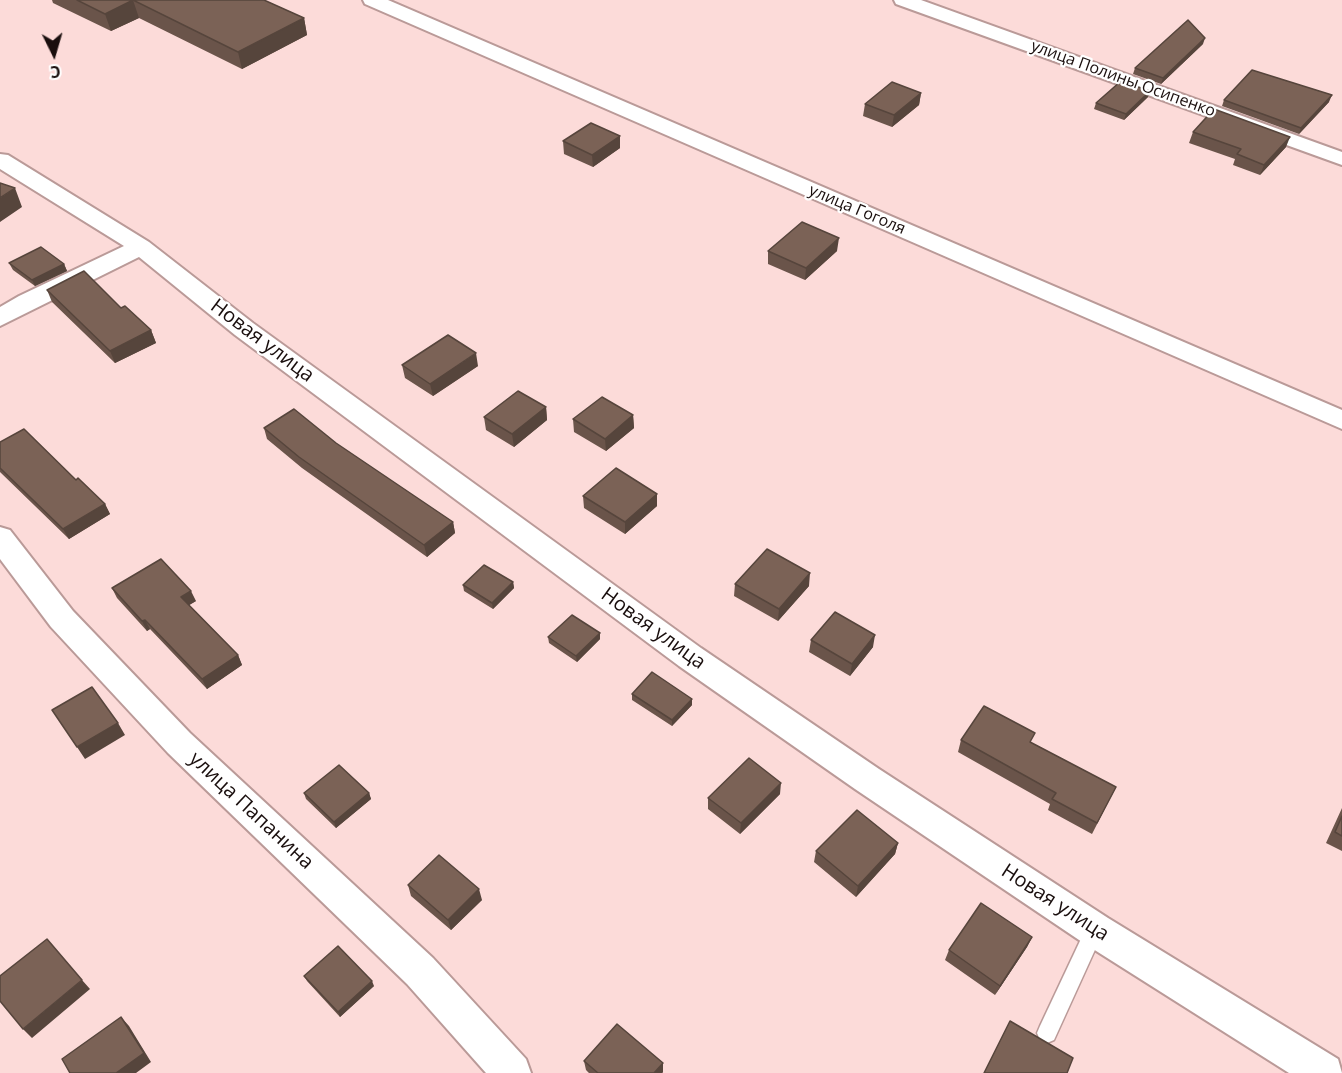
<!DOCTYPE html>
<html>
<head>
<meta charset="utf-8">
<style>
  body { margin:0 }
  #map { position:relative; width:1342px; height:1073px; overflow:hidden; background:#fcdbd9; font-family:"Open Sans",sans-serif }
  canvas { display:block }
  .north { position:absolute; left:24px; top:24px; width:60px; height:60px; -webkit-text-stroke:4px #fff; paint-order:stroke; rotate:175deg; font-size:16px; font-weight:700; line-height:24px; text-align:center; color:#190e0d }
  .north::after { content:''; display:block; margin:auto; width:21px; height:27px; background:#190e0d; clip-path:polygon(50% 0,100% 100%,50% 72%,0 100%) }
</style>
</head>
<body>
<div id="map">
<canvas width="1342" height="1073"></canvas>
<div class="north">С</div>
</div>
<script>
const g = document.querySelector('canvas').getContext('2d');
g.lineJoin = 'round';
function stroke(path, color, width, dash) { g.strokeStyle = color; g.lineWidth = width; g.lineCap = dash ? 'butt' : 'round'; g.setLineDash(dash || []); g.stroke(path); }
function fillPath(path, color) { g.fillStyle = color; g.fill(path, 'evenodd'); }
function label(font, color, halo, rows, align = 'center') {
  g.font = font + ' "Open Sans",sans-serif'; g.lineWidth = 4.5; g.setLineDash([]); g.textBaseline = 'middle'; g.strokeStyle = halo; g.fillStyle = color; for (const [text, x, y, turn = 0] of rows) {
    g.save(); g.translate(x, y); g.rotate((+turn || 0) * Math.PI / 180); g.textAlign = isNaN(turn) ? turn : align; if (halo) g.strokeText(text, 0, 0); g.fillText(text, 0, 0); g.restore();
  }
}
const service = new Path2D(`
  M 1095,921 L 1102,924 L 1104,930 L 1054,1040 L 1047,1043 L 1040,1040 L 1037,1033 L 1040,1026 L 1088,924 Z`);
const minor = new Path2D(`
  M 363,0 L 388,0 L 1342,410 L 1342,429 L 365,4 Z
  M 894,0 L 921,0 L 1342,152 L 1342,165 L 896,4 Z
  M 0,154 L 8,155 L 149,242 L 253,323 L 701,648 L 879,769 L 1108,918 L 1338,1059 L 1342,1073 L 1289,1073 L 1082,942 L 855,789 L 679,666 L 235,335 L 139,257 L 0,326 L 0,307 L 19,296 L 124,246 L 0,169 Z
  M 0,527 L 10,530 L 73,611 L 190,733 L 433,958 L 526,1059 L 531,1073 L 486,1073 L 407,984 L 168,753 L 51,627 L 0,559 Z`);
stroke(service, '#ba9a98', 3);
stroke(minor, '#ba9a98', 4);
fillPath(service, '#fff');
fillPath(minor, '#fff');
fillPath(new Path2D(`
  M 52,0 L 264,0 L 304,18 L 307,35 L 242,69 L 139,18 L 111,31 L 53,3 Z
  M 1203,44 L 1161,84 L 1133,74 L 1135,68 Z
  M 921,93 L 919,105 L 892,127 L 863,116 L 865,104 Z
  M 1148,97 L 1124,120 L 1094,109 L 1096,103 Z
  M 1224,100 L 1329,102 L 1299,134 L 1222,106 Z
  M 1193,132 L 1286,147 L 1260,175 L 1233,165 L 1235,159 L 1189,143 Z
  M 620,136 L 620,148 L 593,167 L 564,154 L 563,141 Z
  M 768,251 L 837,251 L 805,280 L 768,264 Z
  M 9,263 L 64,264 L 67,271 L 35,286 L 13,270 Z
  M 47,290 L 121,308 L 151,330 L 156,343 L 115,363 L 52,302 Z
  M 402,365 L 478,366 L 433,396 L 405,378 Z
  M 546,407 L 547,420 L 514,447 L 486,430 L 484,417 Z
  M 633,415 L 634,428 L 606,451 L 574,432 L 573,419 Z
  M 264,428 L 453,522 L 455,533 L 427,557 L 302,468 L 267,439 Z
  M 0,442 L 76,480 L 105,504 L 110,514 L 69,539 L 0,472 Z
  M 657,494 L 657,506 L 625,534 L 584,508 L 583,496 Z
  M 513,582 L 514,588 L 493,609 L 464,591 L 463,585 Z
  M 735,584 L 809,586 L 778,621 L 734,596 Z
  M 112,588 L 196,601 L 189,605 L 238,655 L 242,665 L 207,689 L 150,629 L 147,631 L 117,598 Z
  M 548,637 L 600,639 L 577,662 L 549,643 Z
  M 811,640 L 873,647 L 850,676 L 809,652 Z
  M 632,694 L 692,699 L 692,705 L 672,726 L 632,700 Z
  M 961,740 L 1032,743 L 1116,787 L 1092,834 L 1048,810 L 1050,804 L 958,752 Z
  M 304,793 L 369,793 L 371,799 L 336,828 L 306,799 Z
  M 780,794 L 740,834 L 708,809 L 708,798 Z
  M 1342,808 L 1342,851 L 1326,843 Z
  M 898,843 L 895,854 L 856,897 L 814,862 L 816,851 Z
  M 408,885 L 482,900 L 451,930 L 411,896 Z
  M 1032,937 L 1027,947 L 995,995 L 945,960 L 949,950 Z
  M 304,976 L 374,986 L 340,1017 L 307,981 Z
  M 584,1061 L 663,1063 L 663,1072 L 662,1073 L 589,1073 L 586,1070 Z`), '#6a544a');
fillPath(new Path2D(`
  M 133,0 L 139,18 L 111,31 L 105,14 Z
  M 304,18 L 307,35 L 242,69 L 238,52 Z
  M 1205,38 L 1203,44 L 1161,84 L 1163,78 Z
  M 1150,91 L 1148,97 L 1124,120 L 1126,114 Z
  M 921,93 L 919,105 L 892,127 L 894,115 Z
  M 1332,95 L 1329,102 L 1299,134 L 1301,128 Z
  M 620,136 L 620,148 L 593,167 L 592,155 Z
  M 1290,137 L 1286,147 L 1260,175 L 1264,165 Z
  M 15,188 L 22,207 L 0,222 L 0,198 Z
  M 839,238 L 837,251 L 805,280 L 806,268 Z
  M 64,264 L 67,271 L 35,286 L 32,280 Z
  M 151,330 L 156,343 L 115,363 L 110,351 Z
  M 476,353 L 478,366 L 433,396 L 430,384 Z
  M 546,407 L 547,420 L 514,447 L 512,434 Z
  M 633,415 L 634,428 L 606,451 L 605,439 Z
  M 657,494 L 657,506 L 625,534 L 625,522 Z
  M 105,504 L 110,514 L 69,539 L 63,529 Z
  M 453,522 L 455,533 L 427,557 L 424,545 Z
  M 810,573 L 809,586 L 778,621 L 779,609 Z
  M 513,582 L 514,588 L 493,609 L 492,603 Z
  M 191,591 L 196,601 L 186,607 L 181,597 Z
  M 145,620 L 150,629 L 147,631 L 142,621 Z
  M 600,633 L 600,639 L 577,662 L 576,656 Z
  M 875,635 L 873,647 L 850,676 L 852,664 Z
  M 238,655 L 242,665 L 207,689 L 202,679 Z
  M 692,699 L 692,705 L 672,726 L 672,720 Z
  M 118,723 L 125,735 L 85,759 L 77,747 Z
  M 781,783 L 780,794 L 740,834 L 741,823 Z
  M 369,793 L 371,799 L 336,828 L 334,822 Z
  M 898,843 L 895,854 L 856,897 L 858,886 Z
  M 479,889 L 482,900 L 451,930 L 448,920 Z
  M 1032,937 L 1027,947 L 995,995 L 1000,986 Z
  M 82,980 L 90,989 L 32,1038 L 23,1029 Z
  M 372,981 L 374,986 L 340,1017 L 338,1012 Z
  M 121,1017 L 129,1026 L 151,1062 L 136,1073 L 116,1073 Z
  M 663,1063 L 663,1072 L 662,1073 L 654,1073 Z`), '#56453c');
const building = new Path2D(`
  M 77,0 L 264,0 L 304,18 L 238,52 L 133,0 L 105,14 Z
  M 1188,20 L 1205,38 L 1163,78 L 1135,68 Z
  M 1252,70 L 1332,95 L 1301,128 L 1224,100 Z
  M 1121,81 L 1150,91 L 1126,114 L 1096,103 Z
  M 892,82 L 921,93 L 894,115 L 865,104 Z
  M 1214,109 L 1290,137 L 1264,165 L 1237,154 L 1241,149 L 1193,132 Z
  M 591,123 L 620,136 L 592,155 L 563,141 Z
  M 0,183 L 15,188 L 0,198 Z
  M 802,222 L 839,238 L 806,268 L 768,251 Z
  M 41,247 L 64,264 L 32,280 L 9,263 Z
  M 84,271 L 121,308 L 125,306 L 151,330 L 110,351 L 47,290 Z
  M 448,335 L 476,353 L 430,384 L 402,365 Z
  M 518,391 L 546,407 L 512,434 L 484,417 Z
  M 602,397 L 633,415 L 605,439 L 573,419 Z
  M 294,409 L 336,443 L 453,522 L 424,545 L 299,457 L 264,428 Z
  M 24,429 L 76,480 L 78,478 L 105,504 L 63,529 L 0,468 L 0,442 Z
  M 616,468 L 657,494 L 625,522 L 583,496 Z
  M 767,549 L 810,573 L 779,609 L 735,584 Z
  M 161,559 L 191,591 L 181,597 L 238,655 L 202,679 L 145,620 L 142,621 L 112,588 Z
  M 484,565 L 513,582 L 492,603 L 463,585 Z
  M 835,612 L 875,635 L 852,664 L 811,640 Z
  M 572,615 L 600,633 L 576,656 L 548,637 Z
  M 652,672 L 692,699 L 672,720 L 632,694 Z
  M 92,687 L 118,723 L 77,747 L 52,710 Z
  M 984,706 L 1035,733 L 1030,742 L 1116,787 L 1097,823 L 1052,799 L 1056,793 L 961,740 Z
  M 749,758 L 781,783 L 741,823 L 708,798 Z
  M 339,765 L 369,793 L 334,822 L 304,793 Z
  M 857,810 L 898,843 L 858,886 L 816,851 Z
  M 1342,816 L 1342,836 L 1335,832 Z
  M 439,855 L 479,889 L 448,920 L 408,885 Z
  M 981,903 L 1032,937 L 1000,986 L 949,950 Z
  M 47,939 L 82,980 L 23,1029 L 0,1001 L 0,976 Z
  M 338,946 L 372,981 L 338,1012 L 304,976 Z
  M 121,1017 L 144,1053 L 116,1073 L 70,1073 L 62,1059 Z
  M 1010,1021 L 1073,1058 L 1067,1073 L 984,1073 Z
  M 617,1024 L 663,1063 L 654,1073 L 598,1073 L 584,1061 Z`);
fillPath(building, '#7b6256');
stroke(building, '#56453c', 1.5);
label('16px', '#190e0d', '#fff', [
  ["улица Полины Осипенко",1123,79,20],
  ["улица Гоголя",857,210,23]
]);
label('20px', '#190e0d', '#fff', [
  ["Новая улица",262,341,37],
  ["Новая улица",653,629,36],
  ["улица Папанина",251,811,43],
  ["Новая улица",1055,903,33]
]);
</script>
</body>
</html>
